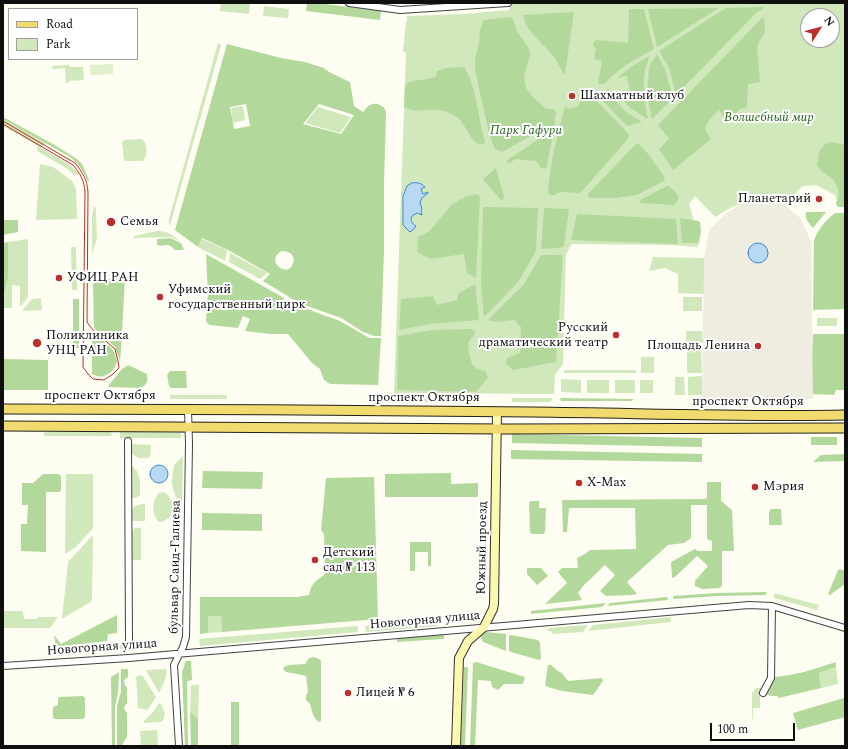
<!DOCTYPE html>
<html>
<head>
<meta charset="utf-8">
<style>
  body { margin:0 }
  #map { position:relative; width:848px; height:749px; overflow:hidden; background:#fefdf1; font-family:Spectral,serif }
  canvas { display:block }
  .frame { position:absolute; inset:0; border:4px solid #0f0f0f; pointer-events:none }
  .legend { position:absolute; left:8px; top:8px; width:130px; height:52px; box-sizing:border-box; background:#fff; border:1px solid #9f9f9f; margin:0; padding:5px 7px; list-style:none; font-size:12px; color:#0f0f0f }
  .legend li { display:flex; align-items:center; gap:8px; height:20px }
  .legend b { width:20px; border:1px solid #9f9f9f }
  .north { position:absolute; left:800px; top:8px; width:40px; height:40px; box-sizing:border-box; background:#fff; border:1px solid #9f9f9f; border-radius:50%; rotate:54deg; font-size:11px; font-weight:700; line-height:16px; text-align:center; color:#0f0f0f }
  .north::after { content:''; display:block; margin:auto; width:14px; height:18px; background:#b9302c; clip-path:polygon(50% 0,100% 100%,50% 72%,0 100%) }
  .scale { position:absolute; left:710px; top:723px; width:85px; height:18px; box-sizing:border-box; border:2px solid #0f0f0f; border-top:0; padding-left:5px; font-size:12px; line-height:14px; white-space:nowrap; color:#0f0f0f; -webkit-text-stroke:3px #fff; paint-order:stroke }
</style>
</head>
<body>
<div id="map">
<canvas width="848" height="749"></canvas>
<div class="frame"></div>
<ul class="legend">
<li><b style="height:5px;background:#f2db6e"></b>Road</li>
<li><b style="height:11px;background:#d0e8bc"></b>Park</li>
</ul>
<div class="north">N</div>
<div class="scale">100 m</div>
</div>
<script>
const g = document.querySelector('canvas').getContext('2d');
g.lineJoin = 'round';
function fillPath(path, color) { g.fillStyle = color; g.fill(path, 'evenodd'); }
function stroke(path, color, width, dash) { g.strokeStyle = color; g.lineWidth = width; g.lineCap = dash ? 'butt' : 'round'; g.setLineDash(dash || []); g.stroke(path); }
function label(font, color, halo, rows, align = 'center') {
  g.font = font + ' Spectral,serif'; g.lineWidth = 4; g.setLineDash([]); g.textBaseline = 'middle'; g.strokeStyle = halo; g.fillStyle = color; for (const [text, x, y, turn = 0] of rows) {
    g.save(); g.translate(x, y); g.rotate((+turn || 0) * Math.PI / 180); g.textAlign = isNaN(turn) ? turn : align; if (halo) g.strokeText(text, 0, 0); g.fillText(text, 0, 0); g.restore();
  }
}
fillPath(new Path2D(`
  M 221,3 L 238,3 L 250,4 L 249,14 L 220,11 Z
  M 510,3 L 845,3 L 845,205 L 839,206 L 835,195 L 816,185 L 803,186 L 787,201 C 778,200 768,198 759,199 C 743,200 728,209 715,217 L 695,196 L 689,204 L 700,242 L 697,247 L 671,245 L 572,244 L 566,254 L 563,364 L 555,375 L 554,394 L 394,393 L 406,53 L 403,51 L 406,22 L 407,22 L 407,16 L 465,14 L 509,10 ZM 808,16 L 832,16 L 832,40 L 808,40 Z
  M 264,6 L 289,9 L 288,18 L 263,16 Z
  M 218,43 L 221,45 L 170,225 L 169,223 L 169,219 Z
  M 69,65 L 70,67 L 83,67 L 84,80 L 69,81 L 69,83 L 66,83 L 65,68 L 53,69 L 52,66 Z
  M 243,106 L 245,120 L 233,123 L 231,108 Z
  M 318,107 L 351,117 L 340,133 L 305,123 Z
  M 3,119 L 47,144 L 42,145 L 40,147 L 69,164 L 79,174 L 77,175 L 73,174 L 66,168 L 37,151 L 38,146 L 3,126 Z
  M 142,139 C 148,143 148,156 143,161 L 125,161 L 124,160 L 122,143 L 124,140 Z
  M 40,164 L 53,167 L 72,181 L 76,189 L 77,219 L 36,220 Z
  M 94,206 L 96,208 L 97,239 L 92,254 L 92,216 Z
  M 157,231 C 168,231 171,234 180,241 L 170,237 L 134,238 L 134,236 Z
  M 28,239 L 28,297 L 20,307 L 20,286 L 12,285 L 12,308 L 3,308 L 3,298 L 8,278 L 8,242 Z
  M 202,239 L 227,250 L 225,261 L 198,247 Z
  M 71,247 L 76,247 L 77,290 L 72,290 Z
  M 230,253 L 267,273 L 260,279 L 229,262 Z
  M 653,257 L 704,258 L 704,294 L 678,293 L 678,274 L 665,268 L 649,271 Z
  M 683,297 L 702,297 L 702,311 L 683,311 Z
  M 41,298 L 42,310 L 22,311 L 32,299 Z
  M 817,318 L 837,318 L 837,326 L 817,326 Z
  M 686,331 L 702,331 L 703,343 L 686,343 Z
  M 687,348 L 701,348 L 702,373 L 687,373 Z
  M 641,357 L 654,357 L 654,373 L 641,373 Z
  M 564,370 L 636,370 L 636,373 L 564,373 Z
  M 702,376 L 702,395 L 688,395 L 688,377 Z
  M 675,377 L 684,377 L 685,395 L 675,395 Z
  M 561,379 L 581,380 L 581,393 L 561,392 Z
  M 587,380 L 609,380 L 609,393 L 587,393 Z
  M 615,380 L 635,380 L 635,393 L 615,393 Z
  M 640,380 L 653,380 L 653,393 L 640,393 Z
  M 170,395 L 227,395 L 227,399 L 170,399 Z
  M 392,398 L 474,398 L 474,402 L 394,402 Z
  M 512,398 L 552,398 L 551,402 L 512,402 Z
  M 47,432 L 111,432 L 112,436 L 44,436 L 44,433 Z
  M 120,432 L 181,433 L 181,438 L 120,438 Z
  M 130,444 L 151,445 L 150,457 C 141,459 140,459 132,454 Z
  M 183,456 L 182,504 L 178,503 L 172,485 L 172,479 L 174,465 Z
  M 130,466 L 132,466 L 137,471 L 140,481 L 140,495 L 138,497 L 130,499 Z
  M 66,474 L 93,474 L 93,528 L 76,547 L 65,554 Z
  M 164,492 C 168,495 172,500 173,505 C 174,514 167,522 159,522 C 151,514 152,501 159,493 Z
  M 145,504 L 145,521 L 132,521 C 129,515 131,507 138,505 C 140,504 143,504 145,504 Z
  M 135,528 L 141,528 L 141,560 L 130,560 L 129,533 L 132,530 Z
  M 93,535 L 92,601 L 62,619 L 68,562 Z
  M 774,593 L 819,605 L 817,610 L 774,598 Z
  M 3,611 L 23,611 L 24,619 L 37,619 L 38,617 L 58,617 L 50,628 L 3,628 Z
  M 207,616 L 221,616 L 222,632 L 208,633 Z
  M 671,617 L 671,622 L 588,631 L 593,625 Z
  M 437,621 L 437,626 L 366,632 L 365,626 Z
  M 588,625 L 583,632 L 552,634 L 551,631 L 547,631 L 547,629 L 550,628 Z
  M 358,626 L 358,632 L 200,646 L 199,639 Z
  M 125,644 L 125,647 L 124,649 L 56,656 L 54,654 L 54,652 Z
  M 836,667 L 838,684 L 821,688 L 819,673 Z
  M 166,669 C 168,677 162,686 159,693 L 146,670 Z
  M 142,675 L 156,697 L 147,711 L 145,709 L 138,708 L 136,677 Z
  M 191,685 L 199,685 L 198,719 L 190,712 Z
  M 756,688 L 761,688 L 762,689 L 760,694 L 760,708 L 753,708 L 753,719 L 752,719 L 752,693 Z
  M 159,703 L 161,704 L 165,714 L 163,720 L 161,722 L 144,723 L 143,722 L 153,712 Z
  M 157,730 L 158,746 L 141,746 L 140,731 Z`), '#d0e8bc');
fillPath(new Path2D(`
  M 307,3 L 317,3 L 381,11 L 380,20 L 306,11 Z
  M 763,7 L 763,9 L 757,12 L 676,95 L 669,68 L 659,51 L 726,8 Z
  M 719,8 L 657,47 L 648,9 Z
  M 629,9 L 644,9 L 654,49 C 636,59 617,68 605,84 L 598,84 L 602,61 L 594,59 L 596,49 L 593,45 L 594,42 L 597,40 L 628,43 Z
  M 574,12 L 565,74 L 564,74 C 559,66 555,57 548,50 C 538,39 526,31 523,15 Z
  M 512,17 L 518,33 L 528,47 L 531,54 L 528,61 L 524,77 L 526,88 L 532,96 L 545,108 L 554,110 L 556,112 L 554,126 L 550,129 L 539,131 L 502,152 L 495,149 L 489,134 L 475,69 L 475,60 L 479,43 L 480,30 L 484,20 Z
  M 764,17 L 765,33 L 760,40 L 757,47 L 760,82 L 748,84 L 747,107 L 738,110 L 735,120 L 727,121 L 719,110 C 713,115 707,122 705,129 L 711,139 L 673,170 L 659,149 L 669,139 L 658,125 L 761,19 Z
  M 227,44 L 281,58 L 305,62 L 324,68 L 329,72 L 350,82 L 354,106 L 363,112 C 365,110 367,106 370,105 C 375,102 382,105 385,109 C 386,111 386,114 386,116 L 384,183 L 384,252 L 381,336 L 374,336 L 363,332 L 341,318 L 299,303 L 263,281 L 270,274 L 228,250 L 202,238 L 198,247 L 175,230 ZM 246,104 L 250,126 L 234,129 L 230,107 ZM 319,104 L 354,115 L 341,134 L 303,124 ZM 282,251 C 289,251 296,255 293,263 C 289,280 263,260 282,251 Z
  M 657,54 L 665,69 L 673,98 L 652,119 L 647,95 L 649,67 Z
  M 650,56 C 640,77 644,96 648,119 L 630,108 L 618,95 L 630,91 L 627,76 L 617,78 L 632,66 Z
  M 464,67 C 478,89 477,117 485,141 L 484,144 C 471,147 467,125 458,118 C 452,114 444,110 438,110 C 426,109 415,113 404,107 L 405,85 C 415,77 426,82 436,76 L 437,71 L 447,68 Z
  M 608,88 L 612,97 L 626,112 L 642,122 L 627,126 L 600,98 Z
  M 583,95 L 596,100 L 625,130 L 629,135 L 628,139 L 581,192 L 578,193 L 560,192 L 554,195 L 550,195 L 548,193 C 548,187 549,180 550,174 C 553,151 559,129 565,107 L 570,109 L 578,106 Z
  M 3,117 L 53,144 L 77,159 L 82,164 L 89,180 L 88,182 C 84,172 79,164 70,157 L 3,119 Z
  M 550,134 L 553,135 L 547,166 L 545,169 L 541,168 L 536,161 L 516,159 L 509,163 L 506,161 L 543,136 Z
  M 832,142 L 845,145 L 845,207 L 838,207 L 836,204 L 839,195 L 837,186 L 834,180 L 821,171 L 817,165 L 819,152 L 825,144 Z
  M 636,144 L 639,144 L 649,155 L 665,178 L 664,181 L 637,195 L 616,198 L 590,198 L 588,197 L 588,194 Z
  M 496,168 L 504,197 L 503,200 L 500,199 L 483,179 Z
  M 667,186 L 669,186 C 676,193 683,196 674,205 L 641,203 L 640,200 Z
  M 476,194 L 479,195 L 480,198 L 476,278 L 467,273 L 464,254 L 430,259 L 417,252 L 418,237 L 430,231 L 451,205 L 459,200 L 468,196 Z
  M 483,207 L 538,208 L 536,251 L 519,281 L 484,317 L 481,283 Z
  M 544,208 L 569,209 L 564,246 L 560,248 L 541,249 Z
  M 806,212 L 826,212 L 813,228 C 809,223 804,219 806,212 Z
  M 835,213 L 845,213 L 845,309 L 813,310 L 814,241 C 817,230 826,220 835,213 Z
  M 577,214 L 676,219 L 678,244 L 571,240 Z
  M 680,218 L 698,221 L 700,222 C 701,230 702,237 697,243 L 682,243 Z
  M 3,220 L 18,220 L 18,232 L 3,235 Z
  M 170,238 L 181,243 L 184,250 L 175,250 C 170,245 169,244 161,246 L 157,245 L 157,239 Z
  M 8,242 L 8,278 L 3,298 L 3,243 Z
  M 206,254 L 284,298 L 282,305 L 296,311 L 296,305 L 340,321 L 366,336 L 370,338 L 381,338 L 378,385 L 330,384 L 324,380 L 320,369 L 312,363 L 288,334 L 270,334 L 245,331 L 250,319 L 243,316 L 238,328 L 210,325 L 207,323 L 206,320 L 208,294 Z
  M 541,255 L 563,255 L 556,362 L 513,370 L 506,364 L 507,358 L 520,353 L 521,327 L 514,320 L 496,322 L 488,320 L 524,284 Z
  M 125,278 L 121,351 L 120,361 L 115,347 L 94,328 L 93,286 L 94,282 L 99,280 Z
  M 475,284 L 479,320 L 430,324 L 399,330 L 401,299 L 433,296 L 437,305 L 457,300 L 458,294 Z
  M 73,299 L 79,299 L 79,348 L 73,348 Z
  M 471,329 L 476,332 L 468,343 C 469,350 469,363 476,368 C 479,369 482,370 485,371 L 488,377 L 486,380 L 476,392 L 397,390 L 398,336 L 433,330 Z
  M 92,332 C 100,338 111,345 115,354 C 115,355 117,360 117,360 C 117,369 106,379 97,376 C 96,376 93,374 92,374 Z
  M 813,334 L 845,334 L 845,390 L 836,390 L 834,395 L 810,394 Z
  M 3,359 L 48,360 L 48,390 L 3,390 Z
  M 128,365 L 147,374 C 148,381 147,385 141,388 L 109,387 L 108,386 L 122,369 Z
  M 170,371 L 186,371 L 187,388 L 171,388 L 169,386 L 167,375 Z
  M 560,398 L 634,399 L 632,401 L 561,401 Z
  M 512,434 L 702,438 L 702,447 L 512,443 Z
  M 811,437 L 837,437 L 837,445 L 811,445 Z
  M 511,450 L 702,454 L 702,462 L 511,459 Z
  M 845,454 L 845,461 L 813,462 L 821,455 Z
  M 203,471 L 263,472 L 262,489 L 202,488 Z
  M 451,473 L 451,484 L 478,483 L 478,497 L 385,497 L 385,474 Z
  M 43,474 L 59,474 L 61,476 L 61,490 L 59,492 L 46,492 L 46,552 L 21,551 L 21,524 L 27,524 L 28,505 L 22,505 L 22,483 L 33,483 Z
  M 374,477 L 378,619 L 222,632 L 221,616 L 208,616 L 208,633 L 200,634 L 200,597 L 297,597 L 309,595 C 312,582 315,582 325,574 L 324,534 L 321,530 L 326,478 Z
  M 707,482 L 721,482 L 721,501 L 732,510 L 734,551 L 722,551 L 722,585 L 720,588 L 702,589 L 695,586 L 695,581 L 708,566 L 697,556 L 675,577 L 672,578 L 671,562 L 695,549 L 698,551 L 712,551 L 712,541 L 707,539 L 707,505 L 691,505 L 691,538 L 684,543 L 668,545 L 627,582 L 637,594 L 632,595 L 606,596 L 600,591 L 615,575 L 605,565 L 583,586 L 578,593 L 582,600 L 545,604 L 567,583 L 558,572 L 562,568 L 578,568 L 577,558 L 585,554 L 590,550 L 636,549 L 635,508 L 569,508 L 567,532 L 563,532 L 562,500 L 703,499 L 707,498 Z
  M 531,501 L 539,501 L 539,508 L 546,508 L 545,532 L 543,534 L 532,534 L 530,532 L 529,502 Z
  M 771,509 L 781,509 L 782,525 L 769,525 L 769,512 Z
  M 202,513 L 262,514 L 262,531 L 202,530 Z
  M 410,542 L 431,542 L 431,566 L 428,566 L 428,552 L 415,552 L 415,571 L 410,571 Z
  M 527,568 L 541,568 L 548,576 L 537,585 L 527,574 Z
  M 840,569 L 845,571 L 845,584 L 830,595 L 828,594 L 838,570 Z
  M 767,592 L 765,595 L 717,596 L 674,599 L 673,598 L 673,596 L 716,593 Z
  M 667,597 L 668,600 L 607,606 L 610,603 Z
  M 606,603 L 602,607 L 531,614 L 531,611 Z
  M 117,615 L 117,633 L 108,634 L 107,641 L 56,647 L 54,635 L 61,644 Z
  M 486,632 L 506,634 L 506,651 L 483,642 L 481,637 L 482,634 Z
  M 444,634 L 444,639 L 397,642 L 397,637 Z
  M 511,635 L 538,640 L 540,643 L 541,659 L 539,660 L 511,652 L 509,650 L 509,636 Z
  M 314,657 L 321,660 L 321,721 L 318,722 L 313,715 L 310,704 L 306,700 L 306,696 L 308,691 L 306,676 L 297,674 L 286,672 L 283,669 L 284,667 L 289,665 L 305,664 L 309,658 Z
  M 186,661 L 191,661 L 192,680 L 187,681 L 188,746 L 185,746 L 182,672 Z
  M 476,662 L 525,677 L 523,684 L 504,684 L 498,690 L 492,687 L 491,681 L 478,680 L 475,746 L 470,746 L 473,663 Z
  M 836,662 L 836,667 L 819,673 L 821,688 L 783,697 L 778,698 L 778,696 L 771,696 L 765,694 L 775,677 C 797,675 815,669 836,662 Z
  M 548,665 L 551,665 L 558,671 L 562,673 L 568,681 L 602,678 L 603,681 L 593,695 L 562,691 L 548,687 L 545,685 Z
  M 464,667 L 468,667 L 465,746 L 461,746 Z
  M 121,669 L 128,669 L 128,677 L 124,680 L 125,686 L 127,687 L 127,704 L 125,705 L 124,709 L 127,713 L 127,737 L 121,746 L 117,746 L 117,706 L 121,692 Z
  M 119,672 L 118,692 L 115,707 L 115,746 L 112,746 L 111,677 Z
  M 83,696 L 85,698 L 85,717 L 83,719 L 55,719 L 53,718 L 53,707 L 58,705 L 58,698 L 60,697 Z
  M 844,698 L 845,702 L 845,717 L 798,730 L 793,713 Z
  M 231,702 L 239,702 L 239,746 L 231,746 Z
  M 190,712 L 198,719 L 198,746 L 191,746 Z`), '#b3d89c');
fillPath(new Path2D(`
  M 113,64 L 113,74 L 90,75 L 90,65 Z`), '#e1efcd');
fillPath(new Path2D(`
  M 762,200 L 783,203 L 800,218 L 811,241 L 813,399 L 702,402 L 704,258 L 709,231 L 725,214 L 742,204 Z`), '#efece0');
const water = new Path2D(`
  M 412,183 C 417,182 421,183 425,187 L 421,189 L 423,194 L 428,192 L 428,193 L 422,198 L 420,202 L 422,209 L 421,211 L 422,215 L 417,213 L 412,216 C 410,220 412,224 416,226 L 413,230 L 410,232 L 403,225 L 403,196 L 407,186 Z
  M748 253a10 10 0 1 1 20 0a10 10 0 1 1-20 0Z
  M150 474a9 9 0 1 1 18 0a9 9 0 1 1-18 0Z`);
fillPath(water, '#b8d9f4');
stroke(water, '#4289c7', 1);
const street = new Path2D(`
  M 349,3 L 400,10 L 508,3
  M 128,441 L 129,642
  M 3,666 L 129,658 L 749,605 L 772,606 L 845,628
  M 763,693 L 771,678 L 772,606
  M 179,746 L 174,665 L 183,647 L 186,637 L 189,444 L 188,409`);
const secondary = new Path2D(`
  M 456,746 L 459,658 L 468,641 L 484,627 L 493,609 L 494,604 L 497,412`);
const primary = new Path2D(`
  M 3,409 C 179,409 356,410 532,412 C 636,413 741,417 845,415
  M 3,426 L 507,429 L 845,428`);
stroke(street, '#424242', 8);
stroke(secondary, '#313131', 10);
stroke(primary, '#202020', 11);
stroke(street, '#fff', 6);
stroke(secondary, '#fbf8b0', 8);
stroke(primary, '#f2db6e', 9);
stroke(new Path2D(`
  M 3,121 L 75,163 C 83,173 87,179 88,192 L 87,322 L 89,325 L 93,330 L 115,349 L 118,361 L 119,368 L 113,374 L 104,380 L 93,379 L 88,374 L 83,367 L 85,192 C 84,180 81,175 73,165 L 3,124`), '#b9302c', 1);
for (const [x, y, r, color] of [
  [572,96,4,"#b9302c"],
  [819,199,4,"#b9302c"],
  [111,222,5,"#b9302c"],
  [59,278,4,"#b9302c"],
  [160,297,4,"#b9302c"],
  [616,335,4,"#b9302c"],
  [37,343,5,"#b9302c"],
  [758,346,4,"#b9302c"],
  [579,483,4,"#b9302c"],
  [755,487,4,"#b9302c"],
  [315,560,4,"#b9302c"],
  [348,693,4,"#b9302c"]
]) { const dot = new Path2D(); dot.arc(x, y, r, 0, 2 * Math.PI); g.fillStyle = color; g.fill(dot); stroke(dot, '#fff', 1.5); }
label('13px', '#0f0f0f', '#fff', [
  ["Шахматный клуб",580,96],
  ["Планетарий",811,199,"right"],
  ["Семья",120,222],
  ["УФИЦ РАН",67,278],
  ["Уфимский",168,290],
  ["государственный цирк",168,305],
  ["Русский",608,328,"right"],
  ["драматический театр",608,343,"right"],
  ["Поликлиника",46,336],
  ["УНЦ РАН",46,351],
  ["Площадь Ленина",750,346,"right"],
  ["X-Max",587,483],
  ["Мэрия",763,487],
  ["Детский",323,553],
  ["сад № 113",323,568],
  ["Лицей № 6",356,693]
], 'left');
label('italic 13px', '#2b6421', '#fff', [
  ["Волшебный мир",769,118],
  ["Парк Гафури",526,131]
]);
label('13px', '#0f0f0f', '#fff', [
  ["проспект Октября",100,396],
  ["проспект Октября",424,398],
  ["проспект Октября",748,402],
  ["Южный проезд",483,548,-89],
  ["бульвар Саид-Галиева",176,567,-89],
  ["Новогорная улица",425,621,-5],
  ["Новогорная улица",102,648,-4]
]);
</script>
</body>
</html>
